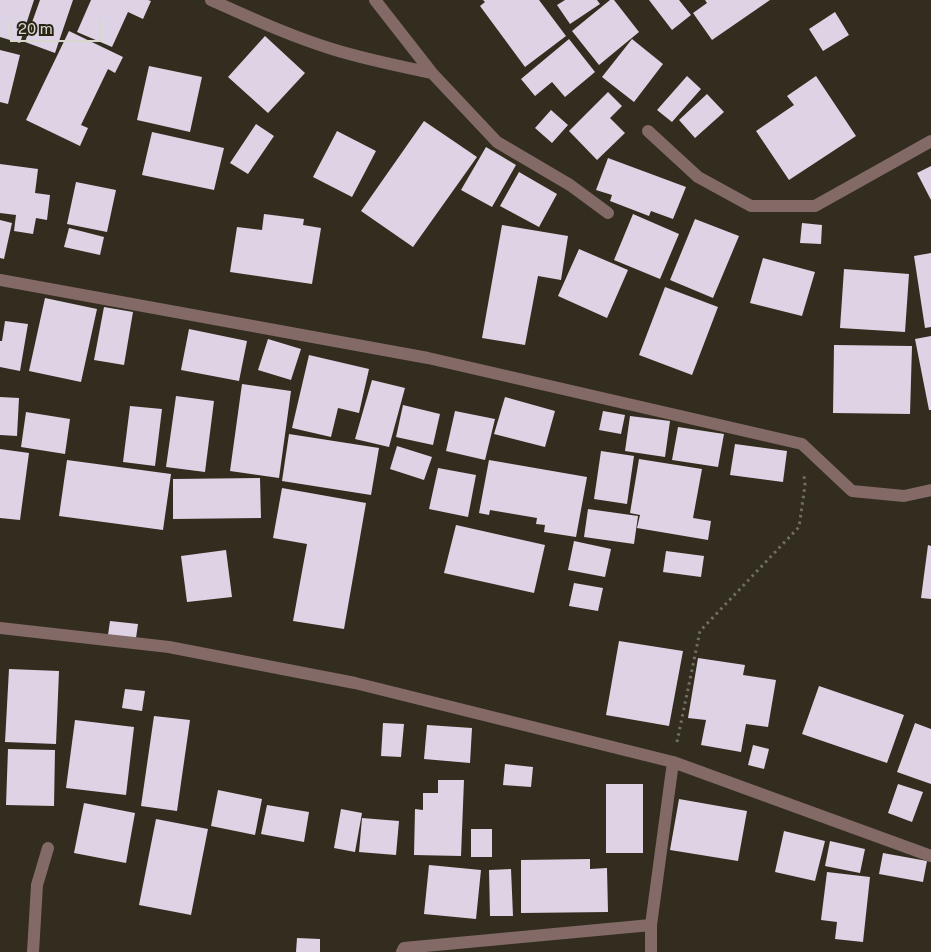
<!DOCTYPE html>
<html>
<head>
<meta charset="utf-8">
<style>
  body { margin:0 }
  #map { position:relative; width:931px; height:952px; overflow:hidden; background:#332d20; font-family:"Public Sans",sans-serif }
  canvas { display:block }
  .scale { position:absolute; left:10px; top:20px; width:91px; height:22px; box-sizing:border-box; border:2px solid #d9d6cd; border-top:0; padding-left:6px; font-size:15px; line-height:18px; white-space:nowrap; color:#d9d6cd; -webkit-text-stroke:4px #292416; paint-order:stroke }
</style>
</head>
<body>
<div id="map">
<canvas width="931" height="952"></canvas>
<div class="scale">20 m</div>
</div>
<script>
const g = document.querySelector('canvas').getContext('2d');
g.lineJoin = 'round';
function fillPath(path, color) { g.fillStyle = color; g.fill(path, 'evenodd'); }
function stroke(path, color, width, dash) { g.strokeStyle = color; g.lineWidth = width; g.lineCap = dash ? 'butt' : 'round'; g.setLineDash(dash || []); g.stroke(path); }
fillPath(new Path2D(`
  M 0,0 L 34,0 L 20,43 L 0,37 Z
  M 40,0 L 73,0 L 55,53 L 25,42 Z
  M 91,0 L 148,0 L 151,1 L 143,19 L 128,12 L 112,47 L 77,32 Z
  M 483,0 L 539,0 L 566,36 L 525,67 L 480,6 L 485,2 Z
  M 565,0 L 597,0 L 600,4 L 570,24 L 557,5 Z
  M 610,0 L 614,0 L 639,32 L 599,65 L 572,31 Z
  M 649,0 L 679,0 L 691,15 L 672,30 Z
  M 705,0 L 770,0 L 712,40 L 693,13 L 707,3 Z
  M 835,12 L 849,35 L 823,51 L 809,29 Z
  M 69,31 L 123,57 L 115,73 L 108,69 L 81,125 L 88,128 L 80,146 L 26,120 Z
  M 265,36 L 305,73 L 268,113 L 228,77 Z
  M 569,39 L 595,72 L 565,97 L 552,82 L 535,96 L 521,79 Z
  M 632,39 L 663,64 L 634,102 L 602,77 Z
  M 0,50 L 20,55 L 8,104 L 0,102 Z
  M 149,66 L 202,77 L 190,132 L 137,120 Z
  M 687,76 L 701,89 L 672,122 L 657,110 Z
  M 816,76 L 856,136 L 789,180 L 756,131 L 794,105 L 787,96 Z
  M 608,92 L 622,106 L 610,118 L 625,133 L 597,160 L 569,131 Z
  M 707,94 L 724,112 L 695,138 L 679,120 Z
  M 551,110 L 568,125 L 552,143 L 535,128 Z
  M 424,121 L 477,157 L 413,247 L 361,211 Z
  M 256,124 L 274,136 L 248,174 L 230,163 Z
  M 337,131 L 376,151 L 352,197 L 313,177 Z
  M 152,132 L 224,148 L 214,190 L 142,175 Z
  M 486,147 L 516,165 L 492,207 L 461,190 Z
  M 608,158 L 686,187 L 673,219 L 651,211 L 649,216 L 610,201 L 612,195 L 596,190 Z
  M 0,164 L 38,169 L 35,193 L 50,195 L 47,220 L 36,218 L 33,234 L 14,231 L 16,215 L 0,213 Z
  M 931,166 L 931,200 L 917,173 Z
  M 519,172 L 557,194 L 539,227 L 500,206 Z
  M 76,182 L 116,190 L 107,232 L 67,224 Z
  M 264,214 L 304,219 L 303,225 L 321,228 L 312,284 L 230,272 L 237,227 L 262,230 Z
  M 633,214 L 679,234 L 660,279 L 614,260 Z
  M 695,219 L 739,236 L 713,298 L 670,280 Z
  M 0,220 L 12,223 L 4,259 L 0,258 Z
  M 802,223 L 822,225 L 821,244 L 800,243 Z
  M 502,225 L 568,236 L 561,280 L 538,276 L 525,345 L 482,338 Z
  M 69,228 L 104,237 L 100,255 L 64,247 Z
  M 579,249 L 628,270 L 607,318 L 558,296 Z
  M 931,253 L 931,327 L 925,328 L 914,256 Z
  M 763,258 L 815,272 L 802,316 L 750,303 Z
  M 844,269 L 909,274 L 905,332 L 840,328 Z
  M 665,287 L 718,307 L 692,375 L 639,355 Z
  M 45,298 L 97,309 L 81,382 L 29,371 Z
  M 104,307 L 133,312 L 124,365 L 94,360 Z
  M 5,321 L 28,324 L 20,371 L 0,367 L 0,341 L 2,341 Z
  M 189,329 L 247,341 L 239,381 L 181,370 Z
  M 931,336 L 931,410 L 929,410 L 915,339 Z
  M 268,339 L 301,349 L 291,380 L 258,370 Z
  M 834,345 L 912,346 L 910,414 L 833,413 Z
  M 309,355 L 369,369 L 359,413 L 338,408 L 331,437 L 292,428 Z
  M 372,380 L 405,388 L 389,447 L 355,439 Z
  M 242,384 L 291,391 L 279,478 L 230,471 Z
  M 176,396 L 214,401 L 205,472 L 166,467 Z
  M 0,397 L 19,398 L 17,436 L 0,435 Z
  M 505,397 L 555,411 L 545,447 L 494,434 Z
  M 403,405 L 440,414 L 433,445 L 396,437 Z
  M 130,406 L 162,409 L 155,466 L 123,462 Z
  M 455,411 L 495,419 L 485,460 L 446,451 Z
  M 603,411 L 625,415 L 621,434 L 599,430 Z
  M 26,412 L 70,419 L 65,454 L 21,447 Z
  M 630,416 L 670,421 L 665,457 L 625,451 Z
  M 678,427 L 724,434 L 718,467 L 672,460 Z
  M 289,434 L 379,448 L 371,495 L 282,481 Z
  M 735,444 L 787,451 L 783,482 L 730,475 Z
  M 397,446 L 432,457 L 424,480 L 390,469 Z
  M 0,449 L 29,453 L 20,520 L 0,518 Z
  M 601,451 L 634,456 L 627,504 L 594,499 Z
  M 639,459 L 702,469 L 693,518 L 711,521 L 708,540 L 637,528 L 640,515 L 630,513 Z
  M 67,460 L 171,474 L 163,530 L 59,516 Z
  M 489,460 L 587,477 L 576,537 L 544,532 L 545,525 L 536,524 L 537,518 L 490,510 L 489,515 L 479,513 Z
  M 438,468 L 476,475 L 468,517 L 429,509 Z
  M 260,478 L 261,518 L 173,519 L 173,479 Z
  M 282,488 L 366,503 L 344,629 L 293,621 L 307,544 L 273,538 Z
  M 588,509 L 638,516 L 634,544 L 584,537 Z
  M 456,525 L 545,545 L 534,593 L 444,573 Z
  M 574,541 L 611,549 L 605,577 L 568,570 Z
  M 928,545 L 931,546 L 931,599 L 921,598 Z
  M 226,550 L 232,597 L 187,602 L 181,556 Z
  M 666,551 L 704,556 L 701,577 L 663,572 Z
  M 574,583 L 603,588 L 598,611 L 569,606 Z
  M 110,621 L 138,624 L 136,638 L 108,635 Z
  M 619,641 L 683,651 L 669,726 L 606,715 Z
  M 698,658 L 745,665 L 743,675 L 776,680 L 768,727 L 746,724 L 741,752 L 701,745 L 706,720 L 688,718 Z
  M 9,669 L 59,671 L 56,744 L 5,742 Z
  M 819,686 L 904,715 L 887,763 L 802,734 Z
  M 125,689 L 145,691 L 142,711 L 122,708 Z
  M 154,716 L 190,720 L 177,811 L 141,806 Z
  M 75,720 L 134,727 L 126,795 L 66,788 Z
  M 383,723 L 404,724 L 401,757 L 381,756 Z
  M 915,723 L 931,729 L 931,784 L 897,772 Z
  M 427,725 L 472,728 L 470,763 L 424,759 Z
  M 753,745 L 769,749 L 764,769 L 748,765 Z
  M 8,749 L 55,750 L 54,806 L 6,805 Z
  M 505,764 L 533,767 L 531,787 L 503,785 Z
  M 438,780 L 464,780 L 461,856 L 414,855 L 415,809 L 423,810 L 423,793 L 438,793 Z
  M 606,784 L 643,784 L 643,853 L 606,853 Z
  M 898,784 L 923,792 L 912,822 L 888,813 Z
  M 218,790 L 262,799 L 255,835 L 211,826 Z
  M 679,799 L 747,811 L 738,861 L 670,850 Z
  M 84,803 L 135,813 L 126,863 L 74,853 Z
  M 267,805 L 309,812 L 304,842 L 261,834 Z
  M 341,809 L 362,813 L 355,852 L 334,848 Z
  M 362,818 L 399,821 L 396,855 L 359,852 Z
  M 156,819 L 208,829 L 191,915 L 139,905 Z
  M 471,829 L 492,829 L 492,857 L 471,857 Z
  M 784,831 L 825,841 L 815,881 L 775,872 Z
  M 830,841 L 865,849 L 860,873 L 825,866 Z
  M 883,853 L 927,861 L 923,882 L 879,874 Z
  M 590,859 L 590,869 L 607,868 L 608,912 L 521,913 L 521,860 Z
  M 429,865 L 481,870 L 476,919 L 424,914 Z
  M 511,869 L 513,916 L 490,916 L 489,870 Z
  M 827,872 L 870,877 L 863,942 L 835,939 L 837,922 L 821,920 Z
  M 297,938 L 320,939 L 320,952 L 296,952 Z`), '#ded3e4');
stroke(new Path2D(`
  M 677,742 L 700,631 L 799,527 L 805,485 L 804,476`), '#736e63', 3, [2.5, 4]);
stroke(new Path2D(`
  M 211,0 C 251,18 290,36 332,49 C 364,59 398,66 432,73
  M 375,0 L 432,73 L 497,142 L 570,185 L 608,213
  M 648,131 L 698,177 L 751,206 L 815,206 L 931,141
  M 0,280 L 428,358 L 802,444 L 852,491 L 904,496 L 931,490
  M 0,628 L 169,647 L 355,683 L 673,762 L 931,856
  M 33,952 L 37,885 L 48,848
  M 402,952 L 404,948 L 651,925
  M 651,952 L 651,925 L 673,762`), '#846a67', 12);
</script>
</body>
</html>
